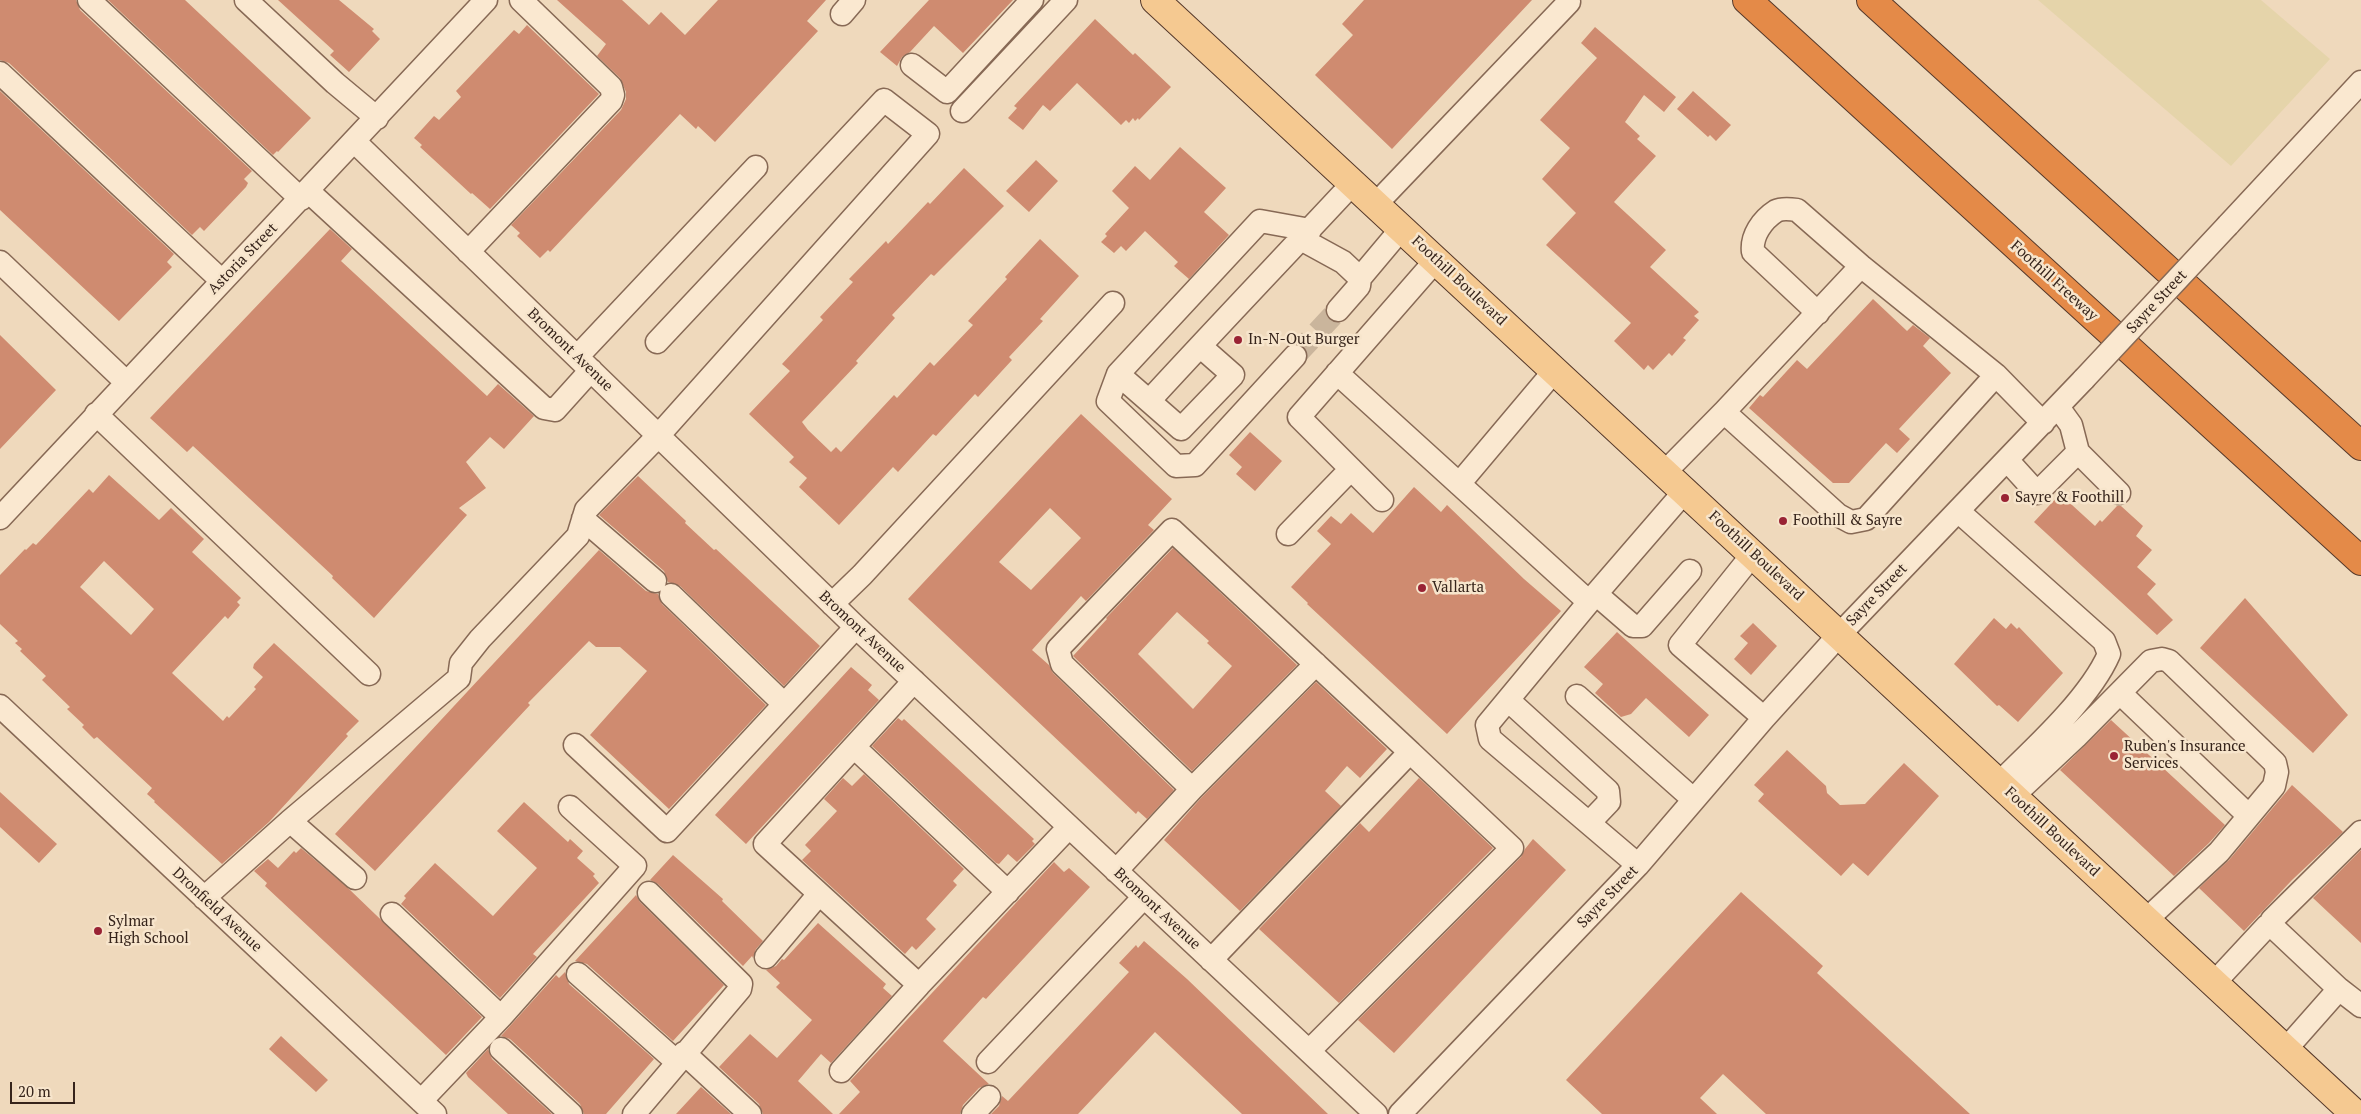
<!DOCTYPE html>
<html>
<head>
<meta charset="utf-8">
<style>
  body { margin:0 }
  #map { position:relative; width:2361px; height:1114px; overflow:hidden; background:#efd9bc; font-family:"PT Serif",serif }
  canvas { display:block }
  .scale { position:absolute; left:10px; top:1082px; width:65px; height:22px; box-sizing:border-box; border:2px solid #36241b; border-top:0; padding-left:6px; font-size:15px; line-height:18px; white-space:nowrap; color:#36241b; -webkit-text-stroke:4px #f7e5cc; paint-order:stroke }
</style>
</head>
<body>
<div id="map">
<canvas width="2361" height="1114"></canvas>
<div class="scale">20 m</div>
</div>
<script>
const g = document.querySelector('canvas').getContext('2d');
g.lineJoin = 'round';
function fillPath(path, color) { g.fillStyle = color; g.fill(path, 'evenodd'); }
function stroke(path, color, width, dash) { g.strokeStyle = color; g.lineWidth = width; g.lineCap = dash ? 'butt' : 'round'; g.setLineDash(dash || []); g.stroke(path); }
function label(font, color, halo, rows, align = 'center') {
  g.font = font + ' "PT Serif",serif'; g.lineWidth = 5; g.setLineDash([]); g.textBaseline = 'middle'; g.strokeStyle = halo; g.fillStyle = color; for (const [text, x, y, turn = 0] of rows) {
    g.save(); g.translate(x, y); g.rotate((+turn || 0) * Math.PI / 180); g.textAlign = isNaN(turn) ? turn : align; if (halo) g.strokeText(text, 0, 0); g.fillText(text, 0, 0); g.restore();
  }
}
fillPath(new Path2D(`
  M 2038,0 L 2261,0 L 2330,59 L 2231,166 Z`), '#e5d4aa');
fillPath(new Path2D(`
  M 0,0 L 76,0 L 80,10 L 252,171 L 244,179 L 248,183 L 246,187 L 204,231 L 200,227 L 192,235 L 9,63 L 0,60 Z
  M 108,0 L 185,0 L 311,118 L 278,152 L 277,151 L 273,155 Z
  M 278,0 L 339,0 L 374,29 L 372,31 L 380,39 L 349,72 L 330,55 L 334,51 Z
  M 557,0 L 622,0 L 649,25 L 661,12 L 685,35 L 718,0 L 826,0 L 807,21 L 818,31 L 715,142 L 698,126 L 696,129 L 680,114 L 550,252 L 548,250 L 540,258 L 517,236 L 520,233 L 511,225 L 621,110 L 626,99 L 626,92 L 620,78 L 597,56 L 606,44 Z
  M 929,0 L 1013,0 L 963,53 L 934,26 L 910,52 L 902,57 L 897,66 L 880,52 Z
  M 1364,0 L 1532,0 L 1392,149 L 1315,75 L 1353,35 L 1342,24 Z
  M 1095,19 L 1133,55 L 1135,53 L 1171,87 L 1139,120 L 1138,118 L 1135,121 L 1133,118 L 1129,123 L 1126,120 L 1121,125 L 1077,83 L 1050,111 L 1043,105 L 1023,130 L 1008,118 L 1017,108 L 1014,106 Z
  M 527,25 L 599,94 L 490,209 L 472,193 L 471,194 L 420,147 L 422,145 L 414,138 L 434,116 L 439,120 L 461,97 L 456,91 L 514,30 L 519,34 Z
  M 1595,27 L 1676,97 L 1664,112 L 1644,95 L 1625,122 L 1640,136 L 1637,139 L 1656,156 L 1614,202 L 1666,250 L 1650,267 L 1699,312 L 1694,316 L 1699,320 L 1683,338 L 1686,340 L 1672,356 L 1669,353 L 1653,370 L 1648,365 L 1644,370 L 1614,341 L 1631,323 L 1546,245 L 1576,213 L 1542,179 L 1570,148 L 1540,120 L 1597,58 L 1581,43 Z
  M 0,91 L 174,254 L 167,262 L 172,267 L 119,321 L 0,210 Z
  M 1693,91 L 1731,125 L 1716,141 L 1710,135 L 1708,137 L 1677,109 Z
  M 1180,147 L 1226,188 L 1204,212 L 1229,235 L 1189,279 L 1174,266 L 1178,262 L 1145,231 L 1126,251 L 1121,246 L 1114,253 L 1101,242 L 1107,236 L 1105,234 L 1129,208 L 1112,191 L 1135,166 L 1150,180 Z
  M 1036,160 L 1058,181 L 1029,212 L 1006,191 Z
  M 964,168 L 1004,206 L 934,276 L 931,274 L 892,315 L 895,318 L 856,361 L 858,363 L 802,422 L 808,430 L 831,452 L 836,447 L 841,452 L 894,395 L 897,398 L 930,362 L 934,366 L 973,325 L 968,321 L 1007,279 L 1005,277 L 1040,239 L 1079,276 L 1040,319 L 1043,321 L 1009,357 L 1012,360 L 978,397 L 975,394 L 936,436 L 933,434 L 898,472 L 893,467 L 839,525 L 799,487 L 807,478 L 789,462 L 794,457 L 749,414 L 790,371 L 782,364 L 823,320 L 820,317 L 853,282 L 849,279 L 886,241 L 888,244 L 928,202 L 930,204 Z
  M 330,229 L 352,249 L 341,261 L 487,396 L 498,384 L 534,416 L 504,449 L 490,437 L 466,462 L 486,488 L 459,508 L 467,515 L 374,618 L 332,578 L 333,576 L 193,446 L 187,452 L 150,418 Z
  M 1873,299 L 1907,331 L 1913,325 L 1930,338 L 1923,346 L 1951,373 L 1899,429 L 1910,439 L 1897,453 L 1886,443 L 1849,483 L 1833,483 L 1749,408 L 1760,395 L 1763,397 L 1797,360 L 1807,369 Z
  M 0,335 L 56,390 L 0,449 Z
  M 1081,414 L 1172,499 L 1148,525 L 1154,530 L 1086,601 L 1081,596 L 1032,650 L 1049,665 L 1053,673 L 1174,790 L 1147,819 L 1138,811 L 1136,814 L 908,599 ZM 1050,508 L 1081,538 L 1031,590 L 999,562 Z
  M 1250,432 L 1282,461 L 1255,491 L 1236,474 L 1242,467 L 1229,455 Z
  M 109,475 L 159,520 L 171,508 L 204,539 L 192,552 L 241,598 L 237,602 L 240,605 L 228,619 L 225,616 L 172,673 L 223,721 L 227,716 L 229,718 L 256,689 L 254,687 L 263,677 L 253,668 L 254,664 L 274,643 L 359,721 L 346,734 L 348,736 L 269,822 L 222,864 L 154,802 L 155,801 L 147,794 L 152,788 L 97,737 L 94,739 L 82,727 L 84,725 L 67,709 L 70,707 L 42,680 L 46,676 L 20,651 L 22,649 L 15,643 L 18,641 L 0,624 L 0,575 L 25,549 L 26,550 L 33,543 L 36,545 L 89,489 L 93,493 ZM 104,561 L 154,609 L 131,635 L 80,587 Z
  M 638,476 L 686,521 L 685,523 L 714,550 L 716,549 L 820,646 L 784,686 L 680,586 L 668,582 L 664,571 L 599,515 Z
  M 1414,487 L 1441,512 L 1447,505 L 1524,579 L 1561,611 L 1447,734 L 1307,604 L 1308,603 L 1291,587 L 1331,544 L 1317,531 L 1331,516 L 1341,524 L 1351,513 L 1373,533 Z
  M 2060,494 L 2095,526 L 2100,520 L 2102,522 L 2117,506 L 2121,506 L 2143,526 L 2136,536 L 2152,550 L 2137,567 L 2156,584 L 2147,594 L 2173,620 L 2157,635 L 2034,522 Z
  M 1173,548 L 1297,665 L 1192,771 L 1073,656 L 1107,619 L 1106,618 ZM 1177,612 L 1209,641 L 1207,643 L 1232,666 L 1193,709 L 1138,654 Z
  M 599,550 L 646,591 L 658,594 L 662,604 L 766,705 L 669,809 L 590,735 L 647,671 L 620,647 L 596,647 L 589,641 L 528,703 L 530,705 L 375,871 L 335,834 Z
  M 2245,598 L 2348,715 L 2313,753 L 2200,648 Z
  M 1994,618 L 2006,629 L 2011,623 L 2017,629 L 2019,627 L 2063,673 L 2018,722 L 1999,705 L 1997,706 L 1954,664 Z
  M 1753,623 L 1777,646 L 1751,675 L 1734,659 L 1748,643 L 1740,636 Z
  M 1617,632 L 1709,715 L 1689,737 L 1646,698 L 1631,714 L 1621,717 L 1595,693 L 1603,684 L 1584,667 Z
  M 851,667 L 872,685 L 868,690 L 879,700 L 746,844 L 715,815 Z
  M 1316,682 L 1387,749 L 1360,778 L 1347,766 L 1325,791 L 1341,806 L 1240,911 L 1164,840 L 1201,798 Z
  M 898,718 L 902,721 L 904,719 L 1034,839 L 1032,841 L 1035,844 L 1017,862 L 1008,854 L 999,864 L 996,863 L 872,746 Z
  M 2111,720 L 2225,825 L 2209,843 L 2174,876 L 2060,770 Z
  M 1787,750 L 1826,786 L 1827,793 L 1840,805 L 1865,804 L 1904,763 L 1939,796 L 1868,876 L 1853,863 L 1841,876 L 1758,801 L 1764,794 L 1754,785 Z
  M 864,774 L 964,869 L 953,881 L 957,885 L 926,919 L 936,929 L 916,950 L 912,946 L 905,954 L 802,860 L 811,851 L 805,845 L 837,811 L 824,799 L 843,778 L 852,786 Z
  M 1419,778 L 1493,848 L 1339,1003 L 1259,929 L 1360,823 L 1369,832 Z
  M 2292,785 L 2343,832 L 2292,880 L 2244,931 L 2199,888 L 2229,860 Z
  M 0,792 L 57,844 L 39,863 L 0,827 Z
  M 524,802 L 568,842 L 570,839 L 583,851 L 577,858 L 595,874 L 593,876 L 599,883 L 533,954 L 537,957 L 500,998 L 401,904 L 406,898 L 404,896 L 435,863 L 493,916 L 537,868 L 497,831 Z
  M 1533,839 L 1566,870 L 1394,1053 L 1358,1020 L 1521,857 L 1525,849 Z
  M 301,848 L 349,889 L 482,1017 L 446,1055 L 265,886 L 267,883 L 254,871 L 268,859 L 278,868 L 294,851 L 296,853 Z
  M 2361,850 L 2361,943 L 2313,898 Z
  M 673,855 L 723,899 L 722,901 L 763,941 L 756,949 L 753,958 L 752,956 L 743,966 L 658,884 L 650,880 Z
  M 1054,862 L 1064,872 L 1069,868 L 1090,887 L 986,999 L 983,997 L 943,1041 L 989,1084 L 979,1088 L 963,1105 L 960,1114 L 839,1114 L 860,1092 L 850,1081 Z
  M 1741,892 L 1823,966 L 1817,973 L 1970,1114 L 1766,1114 L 1723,1074 L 1700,1098 L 1717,1114 L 1602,1114 L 1566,1080 Z
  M 636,895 L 640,902 L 724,985 L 673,1041 L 587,964 L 575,961 Z
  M 818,923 L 886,984 L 883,988 L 892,996 L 831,1063 L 821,1054 L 798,1081 L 833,1114 L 763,1114 L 759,1104 L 719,1067 L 750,1034 L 777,1058 L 812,1020 L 776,987 L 780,983 L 766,970 L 776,966 L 782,959 L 784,960 Z
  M 1144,941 L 1187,979 L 1328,1114 L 1242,1114 L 1155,1032 L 1078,1114 L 991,1114 L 999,1106 L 1002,1096 L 1008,1101 L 1129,972 L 1119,963 L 1136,945 L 1138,948 Z
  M 565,972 L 569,984 L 654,1059 L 606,1114 L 584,1114 L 580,1104 L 510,1039 L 501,1036 L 556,975 L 559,978 Z
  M 281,1036 L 328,1080 L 316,1092 L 269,1049 Z
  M 488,1049 L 492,1059 L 552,1114 L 508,1114 L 468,1077 L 466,1073 Z
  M 701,1087 L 731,1114 L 676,1114 Z`), '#cf8b70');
stroke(new Path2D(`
  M 1295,356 L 1338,310`), '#cab59c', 22, [22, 11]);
const minor = new Path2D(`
  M 89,0 L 301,199
  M 246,0 L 335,83 L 377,118
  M 842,14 L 854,0
  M 912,65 L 947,92 L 1032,0
  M 0,73 L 222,281
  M 962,111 L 1066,0
  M 355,142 L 856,627 L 1376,1114
  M 308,191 L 544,408 L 555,410 L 591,370
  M 1376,204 L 1569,2
  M 2228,225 L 2361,82
  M 1301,239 L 1343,262 L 1360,278
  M 468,252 L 611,101 L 613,95 L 611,87 L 521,0
  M 0,262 L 126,382
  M 1338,310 L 1359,286 L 1360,278 L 1402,228
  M 1818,313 L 1753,252 C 1751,236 1762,220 1776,211 C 1782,208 1790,209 1797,210 L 1861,266 L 1996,375
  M 1200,346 L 1233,375 L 1181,429 L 1149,401 C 1216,328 1285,256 1353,183
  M 1295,356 L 1195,465 L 1176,466 L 1108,401 L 1118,374 L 1260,221 L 1310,230
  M 577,357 L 756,167
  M 1337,373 L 1589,602
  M 1118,374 L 1149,401
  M 1724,412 L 1861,266
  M 96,414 L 369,674
  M 2078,452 L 2119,493
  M 2007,460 L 2037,493 L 2078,452 L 2071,425 L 2058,407
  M 1665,472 L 1724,412 L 1838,515 L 1851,522 L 1866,519 L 1996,375 L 2043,423
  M 1459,484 L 1555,370
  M 1382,500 L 1299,417 L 1436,260
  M 1958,511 L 2104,641 L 2109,654 C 2090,698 2034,749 1999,783
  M 0,518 L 486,0
  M 583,519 L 655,581
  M 1288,534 L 1351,469
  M 1753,554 L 1680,645 L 1764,718
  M 1596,594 L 1633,626 L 1642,626 L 1690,571
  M 671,595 L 784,704
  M 832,604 L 862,575 L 1113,303
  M 914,681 L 765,844 L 919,985 L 1069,827
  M 2120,693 L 2249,816
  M 1577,696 L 1693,799
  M 1508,700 L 1608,791 L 1609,802 L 1589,823
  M 0,706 L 435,1114
  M 575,745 L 667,831 L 856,627
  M 854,747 L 1008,892
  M 1192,789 L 1316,664
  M 2013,796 L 2076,737 L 2151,661 L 2162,659 L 2169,661 L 2275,763 L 2277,772 L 2274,786 L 2219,852 L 2146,920
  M 1638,865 L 1490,739 L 1487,725 L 1589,602 L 1685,491
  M 1116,871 L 1192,789 L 1062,664 L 1058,649 L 1172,530 L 1410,752 L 1211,960
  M 355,878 L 290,821 L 459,678 L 461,663 L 480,639 L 578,536 L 586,510 L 658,436 L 928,134 L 884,100 L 657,342
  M 204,898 L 290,821
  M 392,914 L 501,1017
  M 2272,926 L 2272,920 L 2361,832
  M 766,957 L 819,894
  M 578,974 L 677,1062
  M 2214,983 L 2267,926 L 2272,926 L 2339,989
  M 501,1049 L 571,1114
  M 2286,1049 L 2339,989 L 2361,1006
  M 1309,1051 L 1512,848 L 1410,752
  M 684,1053 L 750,1114
  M 988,1062 L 1144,897
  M 841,1071 L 919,985
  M 421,1101 L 501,1017 L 635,866 L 570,807
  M 634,1114 L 740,989 L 741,984 L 649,893
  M 973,1114 L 989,1097
  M 1400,1114 L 1638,865 L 1764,718 L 1840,634 L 2084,379`);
const major = new Path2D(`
  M 1155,0 L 2355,1114`);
const highway = new Path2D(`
  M 1747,0 L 2361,561
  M 1871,0 L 2361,446`);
stroke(minor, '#876955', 25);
stroke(major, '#55382a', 30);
stroke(highway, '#55382a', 30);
stroke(minor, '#fae8d0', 22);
stroke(major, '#f5c991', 28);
stroke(highway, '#e48a48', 28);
const minorBridge = new Path2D(`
  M 2084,379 L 2228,225`);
stroke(minorBridge, '#876955', 25, []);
stroke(minorBridge, '#fae8d0', 22);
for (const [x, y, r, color] of [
  [1238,340,5,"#992334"],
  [2005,498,5,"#992334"],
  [1783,521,5,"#992334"],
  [1422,588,5,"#992334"],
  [2114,756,5,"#992334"],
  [98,931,5,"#992334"]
]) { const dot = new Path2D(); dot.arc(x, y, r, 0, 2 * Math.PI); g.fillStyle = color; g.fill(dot); stroke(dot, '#f7e5cc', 2); }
label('15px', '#36241b', '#f7e5cc', [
  ["Astoria Street",243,259,-46],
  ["Foothill Boulevard",1459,281,43],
  ["Foothill Freeway",2054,281,42],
  ["Sayre Street",2157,302,-47],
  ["Bromont Avenue",570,350,44],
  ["Foothill Boulevard",1756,556,43],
  ["Sayre Street",1877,595,-46],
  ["Bromont Avenue",862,632,43],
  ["Foothill Boulevard",2052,832,43],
  ["Sayre Street",1608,897,-46],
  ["Bromont Avenue",1157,909,43],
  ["Dronfield Avenue",217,910,43]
]);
label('15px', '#36241b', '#f7e5cc', [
  ["In-N-Out Burger",1248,340],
  ["Sayre & Foothill",2015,498],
  ["Foothill & Sayre",1793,521],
  ["Vallarta",1432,588],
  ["Ruben's Insurance",2124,747],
  ["Services",2124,764],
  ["Sylmar",108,922],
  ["High School",108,939]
], 'left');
</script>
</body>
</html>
